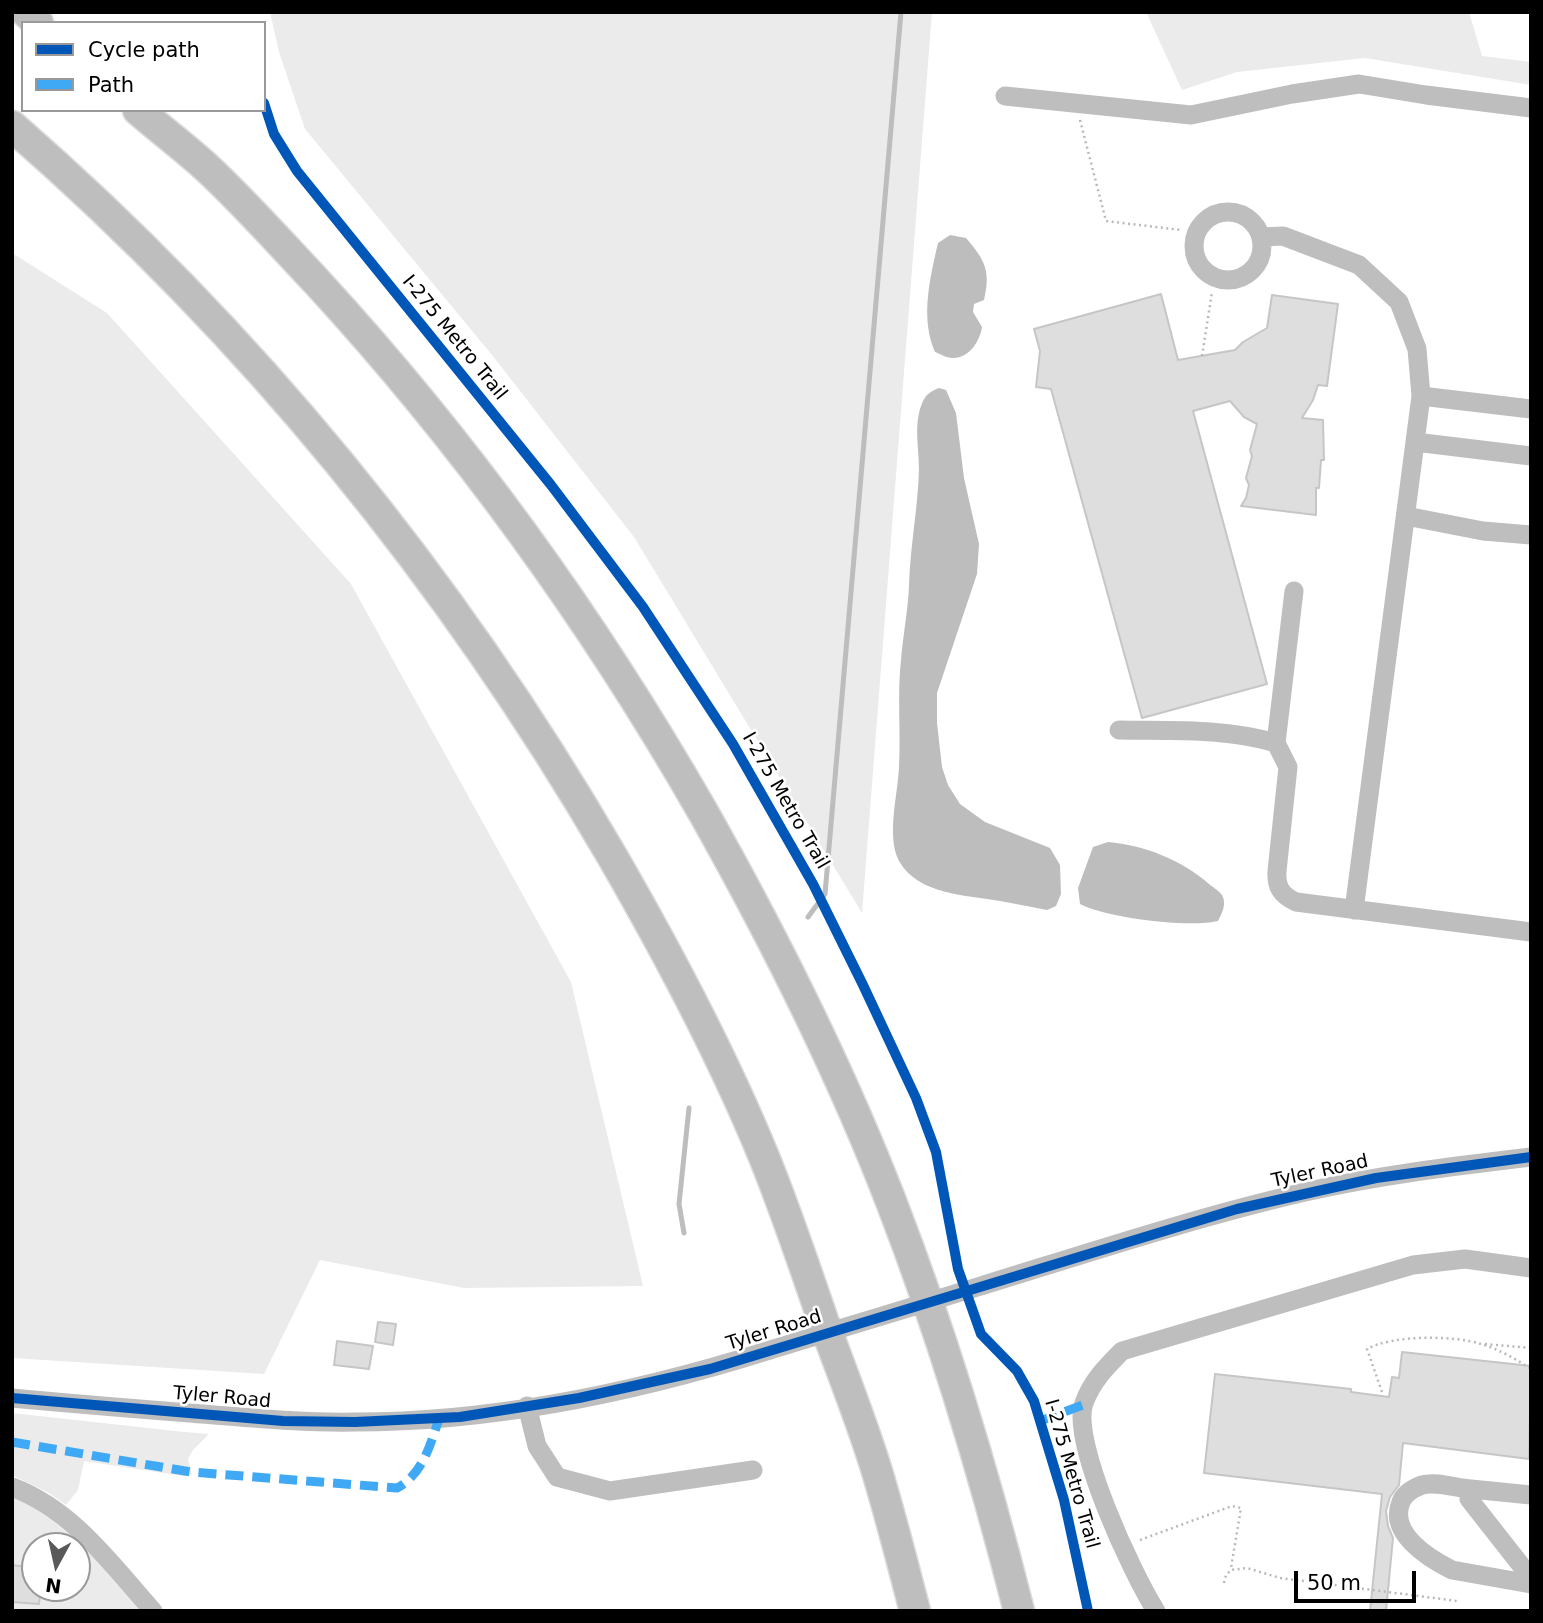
<!DOCTYPE html>
<html>
<head>
<meta charset="utf-8">
<style>
  body { margin:0 }
  #map { position:relative; width:1543px; height:1623px; overflow:hidden; background:#fff; font-family:"DejaVu Sans",sans-serif }
  canvas { display:block }
  .frame { position:absolute; inset:0; border:14px solid #000; pointer-events:none }
  .legend { position:absolute; left:21px; top:21px; width:245px; height:91px; box-sizing:border-box; background:#fff; border:2px solid #999; margin:0; padding:9px 12px; list-style:none; font-size:21px; color:#000 }
  .legend li { display:flex; align-items:center; gap:14px; height:35px }
  .legend b { width:35px; border:2px solid #999 }
  .north { position:absolute; left:21px; top:1532px; width:70px; height:70px; box-sizing:border-box; background:#fff; border:2px solid #999; border-radius:50%; rotate:188deg; font-size:19px; font-weight:700; line-height:28px; text-align:center; color:#000 }
  .north::after { content:''; display:block; margin:auto; width:24px; height:32px; background:#595959; clip-path:polygon(50% 0,100% 100%,50% 72%,0 100%) }
  .scale { position:absolute; left:1294px; top:1571px; width:122px; height:32px; box-sizing:border-box; border:4px solid #000; border-top:0; padding-left:9px; font-size:21px; line-height:24px; white-space:nowrap; color:#000; -webkit-text-stroke:5px #fff; paint-order:stroke }
</style>
</head>
<body>
<div id="map">
<canvas width="1543" height="1623"></canvas>
<div class="frame"></div>
<ul class="legend">
<li><b style="height:9px;background:#0057b8"></b>Cycle path</li>
<li><b style="height:9px;background:#3fa9f5"></b>Path</li>
</ul>
<div class="north">N</div>
<div class="scale">50 m</div>
</div>
<script>
const g = document.querySelector('canvas').getContext('2d');
g.lineJoin = 'round';
function fillPath(path, color) { g.fillStyle = color; g.fill(path, 'evenodd'); }
function stroke(path, color, width, dash) { g.strokeStyle = color; g.lineWidth = width; g.lineCap = dash ? 'butt' : 'round'; g.setLineDash(dash || []); g.stroke(path); }
function label(font, color, halo, rows, align = 'center') {
  g.font = font + ' "DejaVu Sans",sans-serif'; g.lineWidth = 5; g.setLineDash([]); g.textBaseline = 'middle'; g.strokeStyle = halo; g.fillStyle = color; for (const [text, x, y, turn = 0] of rows) {
    g.save(); g.translate(x, y); g.rotate((+turn || 0) * Math.PI / 180); g.textAlign = isNaN(turn) ? turn : align; if (halo) g.strokeText(text, 0, 0); g.fillText(text, 0, 0); g.restore();
  }
}
fillPath(new Path2D(`
  M 270,12 L 932,12 L 862,913 L 634,537 L 492,355 L 305,129 L 279,52 Z
  M 1146,12 L 1469,12 L 1482,56 L 1531,62 L 1531,85 L 1365,58 L 1237,72 L 1182,90 Z
  M 12,253 L 107,313 L 351,584 L 571,982 L 643,1286 L 464,1288 L 320,1260 L 264,1374 L 12,1358 Z
  M 12,1413 L 184,1432 L 209,1434 L 193,1450 L 188,1459 L 192,1475 L 183,1476 L 84,1461 L 78,1490 L 66,1505 L 49,1493 L 12,1475 Z
  M 12,1496 C 66,1522 102,1566 140,1611 L 12,1611 ZM 35,1546 L 77,1546 L 77,1588 L 35,1588 Z`), '#ebebeb');
fillPath(new Path2D(`
  M 950,235 L 966,238 C 985,260 991,271 984,300 L 974,304 L 973,312 L 982,327 C 980,341 969,359 952,358 C 947,358 940,354 935,352 C 920,318 930,278 938,243 Z
  M 939,388 L 946,390 L 956,413 L 964,478 L 979,544 L 977,574 L 937,693 L 937,723 L 942,767 L 948,785 L 960,804 L 985,822 L 1050,848 L 1060,865 L 1061,894 L 1056,906 L 1047,910 C 1032,907 1016,904 1000,901 C 967,895 918,895 899,861 C 886,836 898,794 899,767 C 901,731 897,696 901,660 C 903,635 908,611 909,586 C 910,547 918,508 919,469 C 919,446 913,423 923,401 C 927,393 932,391 939,388 Z
  M 1108,842 C 1144,845 1182,860 1209,884 C 1213,887 1219,891 1222,895 C 1227,904 1222,913 1218,921 C 1189,928 1106,918 1080,904 L 1078,888 L 1093,847 Z`), '#bdbdbd');
stroke(new Path2D(`
  M 808,917 L 825,894 L 901,12
  M 684,1233 L 679,1204 L 689,1108`), '#bdbdbd', 5);
const building = new Path2D(`
  M 1161,294 L 1178,360 L 1235,350 L 1243,342 L 1267,328 L 1272,295 L 1338,304 L 1327,386 L 1318,385 L 1313,400 L 1302,418 L 1323,420 L 1324,460 L 1321,460 L 1319,488 L 1316,488 L 1316,515 L 1241,506 L 1246,498 L 1249,485 L 1246,478 L 1252,456 L 1250,450 L 1257,424 L 1244,417 L 1230,401 L 1193,411 L 1267,684 L 1142,718 L 1051,389 L 1036,387 L 1040,351 L 1034,329 Z
  M 378,1322 L 396,1324 L 393,1345 L 375,1342 Z
  M 337,1341 L 373,1346 L 369,1369 L 334,1365 Z
  M 1402,1352 L 1531,1366 L 1529,1459 L 1403,1443 L 1399,1485 L 1390,1497 L 1386,1511 L 1388,1526 L 1393,1538 L 1386,1611 L 1370,1611 L 1382,1494 L 1204,1473 L 1215,1374 L 1351,1389 L 1351,1392 L 1389,1397 L 1392,1377 L 1399,1378 Z
  M 12,1565 L 35,1568 L 35,1588 L 41,1588 L 39,1604 L 12,1602 Z`);
fillPath(building, '#dedede');
stroke(building, '#c6c6c6', 2);
const highway = new Path2D(`
  M 26,12 L 38,23
  M 138,110 C 160,129 184,147 206,167 C 245,203 281,244 317,282 C 466,444 594,622 703,812 C 774,938 840,1069 892,1204 C 943,1336 984,1473 1019,1611
  M 12,126 C 252,335 452,581 612,856 C 668,953 721,1052 764,1157 C 786,1211 805,1268 824,1323 C 841,1370 860,1417 875,1465 C 890,1513 902,1562 915,1611`);
stroke(highway, '#dbdbdb', 33);
stroke(new Path2D(`
  M 1080,120 L 1106,221 L 1181,230
  M 1202,356 L 1212,292
  M 1485,1344 L 1531,1348
  M 1382,1392 L 1367,1349 C 1392,1335 1453,1335 1481,1344 C 1498,1349 1516,1359 1531,1369
  M 1140,1540 L 1232,1506 L 1241,1508 L 1231,1568
  M 1224,1583 L 1226,1575 L 1231,1570 L 1247,1568 L 1280,1578 L 1457,1601`), '#b9b9b9', 2.5, [2, 3.5]);
stroke(new Path2D(`
  M 1005,96 L 1191,115 L 1292,94 L 1359,84 L 1426,95 L 1531,108
  M1194 246a34 34 0 1 1 68 0a34 34 0 1 1-68 0Z
  M 1261,237 L 1283,236 L 1359,265 L 1399,302 L 1417,349 L 1421,396 L 1354,910
  M 1421,396 L 1531,409
  M 1415,442 L 1531,456
  M 1406,516 L 1483,531 L 1531,535
  M 1294,591 L 1276,743 L 1288,767 L 1277,871 C 1276,887 1281,895 1296,902 L 1531,932
  M 1119,730 C 1171,731 1226,728 1276,743
  M 984,1285 C 1091,1252 1197,1217 1305,1192 C 1380,1175 1455,1166 1531,1157
  M 12,1398 C 75,1404 139,1409 202,1414 C 253,1418 304,1423 355,1422 C 495,1422 637,1392 770,1350
  M 527,1406 L 537,1446 L 557,1477 L 610,1491 L 753,1470
  M 12,1487 C 73,1510 111,1564 153,1611
  M 1471,1489 C 1456,1488 1436,1481 1422,1485 C 1414,1488 1404,1494 1401,1502 C 1388,1533 1428,1558 1452,1570 L 1531,1584
  M 1531,1495 L 1471,1489 L 1469,1499 L 1531,1578
  M 1156,1611 C 1133,1575 1070,1441 1084,1403 C 1092,1381 1106,1367 1122,1351 L 1413,1265 L 1465,1259 L 1531,1268`), '#bebebe', 19);
stroke(highway, '#bebebe', 30);
stroke(new Path2D(`
  M 770,1350 L 984,1285`), '#bebebe', 19);
stroke(new Path2D(`
  M 1040,1421 L 1083,1405
  M 12,1442 L 191,1472 L 397,1488 C 423,1474 430,1445 439,1419`), '#3fa9f5', 9, [18, 9]);
stroke(new Path2D(`
  M 264,103 L 274,134 L 297,171 L 551,485 L 643,607 L 733,744 L 813,884 L 863,985 L 916,1098 L 936,1152 L 958,1269 L 981,1334 L 1017,1371 L 1034,1401 L 1064,1500 L 1088,1611
  M 12,1398 L 283,1421 L 355,1422 L 460,1417 L 579,1398 L 710,1369 L 1237,1209 L 1376,1178 L 1531,1157`), '#0057b8', 10);
label('19px', '#000', '#fff', [
  ["I-275 Metro Trail",454,338,51],
  ["I-275 Metro Trail",785,801,60],
  ["Tyler Road",1320,1172,-12],
  ["Tyler Road",774,1331,-17],
  ["Tyler Road",222,1398,5],
  ["I-275 Metro Trail",1071,1474,74]
]);
</script>
</body>
</html>
